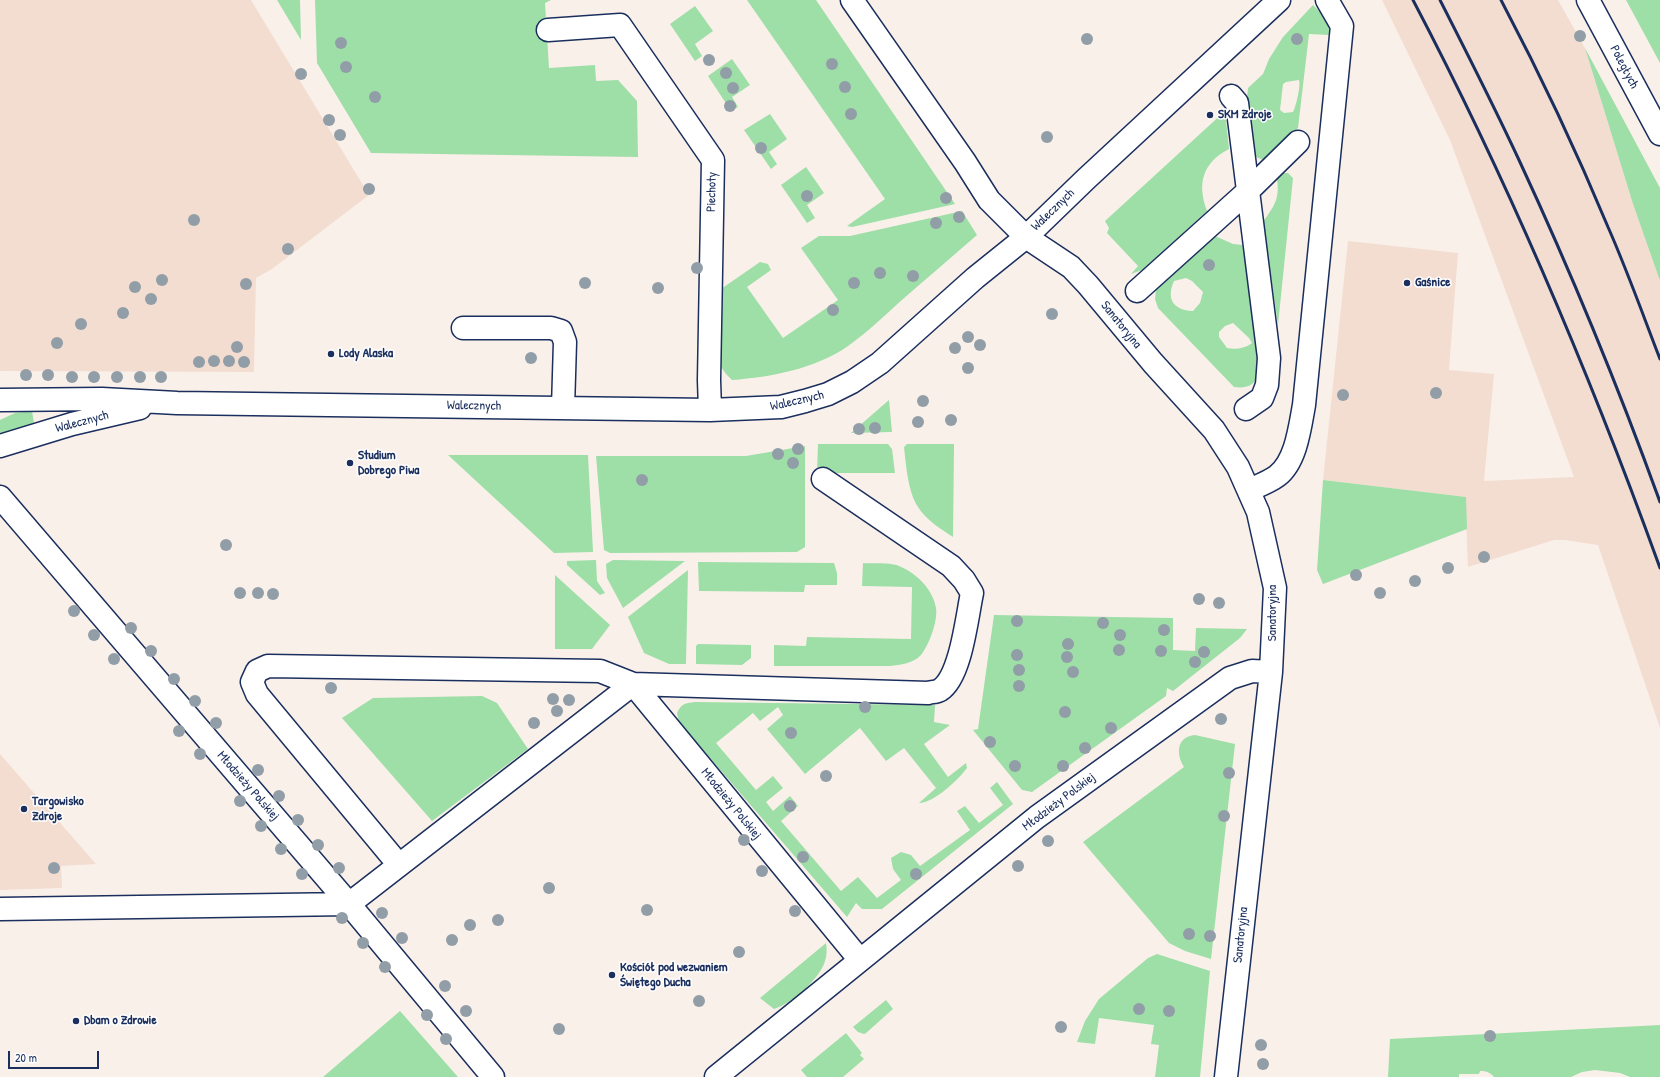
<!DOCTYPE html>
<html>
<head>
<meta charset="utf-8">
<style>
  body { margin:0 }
  #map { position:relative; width:1660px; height:1077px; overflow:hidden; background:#faf0ea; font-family:"Patrick Hand",sans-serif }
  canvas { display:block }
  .scale { position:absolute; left:8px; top:1051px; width:91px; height:18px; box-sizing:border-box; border:2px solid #1b2f5e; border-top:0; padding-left:5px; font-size:12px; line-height:14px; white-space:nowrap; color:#1b2f5e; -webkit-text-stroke:3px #fff; paint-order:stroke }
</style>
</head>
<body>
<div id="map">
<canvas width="1660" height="1077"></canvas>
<div class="scale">20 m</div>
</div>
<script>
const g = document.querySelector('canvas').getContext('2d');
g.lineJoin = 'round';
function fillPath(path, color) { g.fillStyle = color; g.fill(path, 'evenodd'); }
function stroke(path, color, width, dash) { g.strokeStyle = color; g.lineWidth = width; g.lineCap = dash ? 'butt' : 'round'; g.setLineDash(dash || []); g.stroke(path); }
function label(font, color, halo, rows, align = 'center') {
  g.font = font + ' "Patrick Hand",sans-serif'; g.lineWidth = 3; g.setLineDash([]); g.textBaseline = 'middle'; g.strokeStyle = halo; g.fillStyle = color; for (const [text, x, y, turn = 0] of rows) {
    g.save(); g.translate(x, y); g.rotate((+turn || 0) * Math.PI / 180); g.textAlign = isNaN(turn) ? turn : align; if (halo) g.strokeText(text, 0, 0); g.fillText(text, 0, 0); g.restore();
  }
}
fillPath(new Path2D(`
  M 0,0 L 251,0 L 369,195 L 272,269 L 256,278 L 254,372 L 0,371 Z
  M 1382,0 L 1558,0 L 1585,48 L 1633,204 L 1660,281 L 1660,728 L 1598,545 L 1565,540 L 1554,540 L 1468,567 L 1465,497 L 1323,480 L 1348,241 L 1458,253 L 1449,370 L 1494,374 L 1484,481 L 1574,477 L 1450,140 Z
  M 0,754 L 96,864 L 61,866 L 62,888 L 0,890 Z`), '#f3ddd1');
fillPath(new Path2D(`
  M 277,0 L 300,0 L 301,40 Z
  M 315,0 L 551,0 L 545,3 L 549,68 L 595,65 L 596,81 L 618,80 L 637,101 L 638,157 L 371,153 L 317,63 Z
  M 747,0 L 816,0 L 955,204 L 852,227 L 847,226 L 885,199 Z
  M 1626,0 L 1660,0 L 1660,63 Z
  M 1313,5 L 1332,24 L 1332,32 L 1329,35 L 1309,34 L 1298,128 L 1263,160 L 1254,156 L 1247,98 L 1248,88 L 1263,74 L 1269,59 L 1283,37 ZM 1299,80 C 1301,85 1296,107 1293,112 L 1284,113 L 1280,110 L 1283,84 L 1286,82 Z
  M 695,6 L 713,31 L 695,44 L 702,56 L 695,61 L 670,24 Z
  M 1585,48 L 1660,188 L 1660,281 L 1633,204 Z
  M 732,59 L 750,85 L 732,97 L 738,107 L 731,111 L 708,76 Z
  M 1225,111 L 1229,149 C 1202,163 1197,184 1207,211 L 1142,270 L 1131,274 L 1138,266 L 1107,233 L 1109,228 L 1105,221 Z
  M 770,114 L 787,139 L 769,152 L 777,164 L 771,169 L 744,130 Z
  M 806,167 L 824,193 L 807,205 L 815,218 L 807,223 L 781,185 Z
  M 1283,173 L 1288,173 L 1293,178 L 1278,325 L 1263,222 C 1274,206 1280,199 1277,179 Z
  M 962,211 L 977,235 C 953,256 928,277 903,299 C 885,315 868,332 848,346 C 815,369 771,377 732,380 L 726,374 L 719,364 L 721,289 L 760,262 L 768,264 L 771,270 L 747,287 L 783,338 L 838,300 L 801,248 L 819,236 L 850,236 Z
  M 1215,236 L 1233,244 L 1243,245 L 1260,372 C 1256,385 1247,389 1234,387 L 1158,308 L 1155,299 L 1156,290 ZM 1186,278 L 1192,281 L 1203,292 L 1200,303 L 1193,311 C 1173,310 1166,299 1174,281 ZM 1233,323 L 1249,338 L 1252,343 C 1246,348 1235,350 1227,348 L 1219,337 L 1219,332 L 1225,326 Z
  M 889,400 L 892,432 L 851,433 Z
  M 32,411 L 34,423 L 0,434 L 0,420 L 2,419 L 15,413 Z
  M 818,444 L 888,444 L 892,449 L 895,473 L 817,473 Z
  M 907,444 L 954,444 L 953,537 C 941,529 926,520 918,507 C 908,492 906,465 904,447 Z
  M 805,446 L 805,547 L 797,552 L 610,553 L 604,550 L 596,456 L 746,456 Z
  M 448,455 L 588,455 L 593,552 L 554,553 Z
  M 1323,480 L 1466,497 L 1467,529 L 1323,584 L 1317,570 Z
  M 596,560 L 597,581 L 605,593 L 600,595 L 567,565 L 567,561 Z
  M 613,560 L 685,561 L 623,608 L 607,578 L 606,564 Z
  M 698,562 L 834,563 L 837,573 L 837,585 L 805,585 L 804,592 L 699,591 Z
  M 863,563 C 874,564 889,562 899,566 C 916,573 933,589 936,608 C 938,621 929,645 921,655 C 914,663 900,665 890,666 L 774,666 L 774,645 L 806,646 L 807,637 L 911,639 L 912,587 L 862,586 Z
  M 688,570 L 686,664 L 669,664 L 644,653 L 628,617 Z
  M 555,575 L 610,625 L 592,649 L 555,649 Z
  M 994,615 L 1173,618 L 1173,650 L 1195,651 L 1196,628 L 1247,629 L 1240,638 L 1173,691 L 1167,688 L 1166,696 L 1032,792 L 1022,790 L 973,730 L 978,729 Z
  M 698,644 L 751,645 L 751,658 L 742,665 L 696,664 L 696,646 Z
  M 482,696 L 497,703 L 528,749 L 432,821 L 342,718 L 373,698 Z
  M 695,702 L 935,705 L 934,722 L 950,725 L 924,744 L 948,777 L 966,763 L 967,768 C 958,780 934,803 919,803 L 936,788 L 904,748 L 886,761 L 860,728 L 805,774 L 767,729 L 783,715 L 778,707 L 760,721 L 753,713 L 716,743 L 756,790 L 773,776 L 783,788 L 766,802 L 773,811 L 790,796 L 798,806 L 781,821 L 841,891 L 858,877 L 877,898 L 901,880 L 893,869 L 891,858 L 901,852 L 911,855 L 920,866 L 970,830 L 957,811 L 965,806 L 979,823 L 1003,805 L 990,788 L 997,782 L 1013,804 L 882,909 L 862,909 L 856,903 L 847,917 L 679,722 L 677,713 C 681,704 685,703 695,702 Z
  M 1195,735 L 1235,744 L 1211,959 L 1185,951 L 1169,943 L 1083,842 L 1184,767 C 1176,754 1176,737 1195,735 Z
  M 826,943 C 827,949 827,955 825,961 C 820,979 791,1004 774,1009 L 760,998 Z
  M 1157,954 L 1210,971 L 1200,1077 L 1155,1077 L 1159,1045 L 1151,1044 L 1154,1025 L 1099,1018 L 1095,1044 L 1077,1042 L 1085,1021 L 1099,999 L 1148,958 Z
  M 886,1000 L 893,1009 L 866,1033 L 864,1034 L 858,1032 L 853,1027 Z
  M 400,1011 L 458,1077 L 323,1077 Z
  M 1660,1025 L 1660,1077 L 1630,1077 L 1620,1073 L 1595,1070 L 1582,1072 L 1571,1077 L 1494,1077 C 1490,1072 1486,1071 1480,1071 L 1479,1074 L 1459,1074 L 1459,1077 L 1388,1077 L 1390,1039 Z
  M 846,1033 L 862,1053 L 860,1055 L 864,1059 L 843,1077 L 807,1077 L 801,1070 Z`), '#9edea7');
const minor = new Path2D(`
  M 852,0 L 965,162 L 989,200 L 1026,237 L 1071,267 L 1088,285 L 1153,363 L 1214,430 L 1238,467 L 1258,512 L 1275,588 L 1271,672 L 1226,1077
  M 1588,0 L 1660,134
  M 548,30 L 620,25 L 713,160 L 709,380 L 710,410
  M 1231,96 L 1237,103 L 1269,358 L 1267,385 L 1262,398 L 1246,409
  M 1137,291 L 1247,192 L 1298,142
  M 463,328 L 551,328 L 561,331 L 565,342 L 563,408
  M 0,400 L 102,399 L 177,403 L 710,410 L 781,407 L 805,401 L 828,394 L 852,382 L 880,363 L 975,278 L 1026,237 L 1086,179 L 1279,0
  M 0,446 L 72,424 L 140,408
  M 1249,490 C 1258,486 1269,482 1277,476 C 1296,462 1300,427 1304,405 L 1342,26 L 1327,0
  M 0,497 L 349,904 L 493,1077
  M 633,684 L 860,960
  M 399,865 L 257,694 L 252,682 L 257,671 L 268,666 L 600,671 L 633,684 L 928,693 C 932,692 937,692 940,690 C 961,677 967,616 972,593 L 964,580 L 951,566 L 823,479
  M 0,909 L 349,904 L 633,684
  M 716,1077 L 1037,817 L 1230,678 L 1252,671 L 1271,672`);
stroke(minor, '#1b2f5e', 25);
stroke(minor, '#fff', 22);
stroke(new Path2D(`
  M 1413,0 C 1509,183 1590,374 1660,568
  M 1440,0 C 1467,53 1494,106 1519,160 C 1571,272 1618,386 1660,502
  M 1501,0 C 1540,74 1576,150 1608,227 C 1627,270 1643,315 1660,359`), '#1b2f5e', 3);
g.fillStyle = '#929ea7';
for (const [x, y] of [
  [1580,36],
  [1087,39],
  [1297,39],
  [341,43],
  [709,60],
  [832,64],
  [346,67],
  [726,73],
  [301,74],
  [845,87],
  [733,88],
  [375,97],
  [730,106],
  [851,114],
  [329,120],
  [340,135],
  [1047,137],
  [761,148],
  [369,189],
  [807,196],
  [946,198],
  [959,217],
  [194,220],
  [936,223],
  [288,249],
  [1209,265],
  [697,268],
  [880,273],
  [913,276],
  [162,280],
  [585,283],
  [854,283],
  [246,284],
  [135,287],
  [658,288],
  [151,299],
  [833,310],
  [123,313],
  [1052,314],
  [81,324],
  [968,337],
  [57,343],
  [980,345],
  [237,347],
  [955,348],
  [531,358],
  [214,361],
  [229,361],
  [199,362],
  [244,362],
  [968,368],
  [26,375],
  [48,375],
  [72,377],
  [94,377],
  [117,377],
  [140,377],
  [161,377],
  [1436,393],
  [1343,395],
  [923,401],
  [951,420],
  [918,422],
  [875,428],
  [859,429],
  [798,449],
  [778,454],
  [793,463],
  [642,480],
  [226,545],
  [1484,557],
  [1448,568],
  [1356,575],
  [1415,581],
  [240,593],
  [258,593],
  [1380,593],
  [273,594],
  [1199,599],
  [1219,603],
  [74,611],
  [1017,621],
  [1103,623],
  [131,628],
  [1164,630],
  [94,635],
  [1120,635],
  [1068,644],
  [1119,650],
  [151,651],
  [1161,651],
  [1204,652],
  [1017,655],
  [1067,657],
  [114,659],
  [1195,662],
  [1019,670],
  [1073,672],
  [174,679],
  [1019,686],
  [331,688],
  [553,699],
  [569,700],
  [195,701],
  [865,707],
  [557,711],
  [1065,712],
  [1221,719],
  [216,723],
  [534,723],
  [1111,728],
  [179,731],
  [791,733],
  [990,742],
  [1085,748],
  [200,754],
  [1015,766],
  [1063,766],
  [258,770],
  [1229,773],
  [826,776],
  [279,796],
  [240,801],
  [790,806],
  [1224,816],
  [298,820],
  [261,826],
  [744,840],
  [1048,841],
  [318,845],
  [281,849],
  [803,857],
  [1018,866],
  [54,868],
  [339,868],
  [762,871],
  [302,874],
  [916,874],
  [549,888],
  [647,910],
  [795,911],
  [382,913],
  [342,918],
  [498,920],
  [470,925],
  [1189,934],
  [1210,936],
  [402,938],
  [452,940],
  [363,943],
  [739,952],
  [385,967],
  [445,986],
  [699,1001],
  [1139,1009],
  [466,1011],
  [1169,1011],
  [427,1015],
  [1061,1027],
  [559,1029],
  [1490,1036],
  [446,1039],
  [1261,1045],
  [1263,1064]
]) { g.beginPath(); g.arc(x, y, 6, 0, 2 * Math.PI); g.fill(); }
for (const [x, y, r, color] of [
  [1210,115,4,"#1b2f5e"],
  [1407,283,4,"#1b2f5e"],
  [331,354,4,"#1b2f5e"],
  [350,463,4,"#1b2f5e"],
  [24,809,4,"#1b2f5e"],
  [612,975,4,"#1b2f5e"],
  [76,1021,4,"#1b2f5e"]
]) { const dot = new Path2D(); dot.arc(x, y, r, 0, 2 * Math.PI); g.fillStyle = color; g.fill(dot); stroke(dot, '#fff', 1.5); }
label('13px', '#1b2f5e', '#fff', [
  ["Poległych",1624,67,62],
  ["Piechoty",712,192,-89],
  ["Walecznych",1053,210,-44],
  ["Sanatoryjna",1121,325,51],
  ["Walecznych",797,401,-13],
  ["Walecznych",474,406,1],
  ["Walecznych",82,422,-15],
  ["Sanatoryjna",1273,613,-90],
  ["Młodzieży Polskiej",248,786,49],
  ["Młodzieży Polskiej",1059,802,-37],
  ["Młodzieży Polskiej",731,804,51],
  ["Sanatoryjna",1241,935,-84]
]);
label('bold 13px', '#1b2f5e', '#fff', [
  ["SKM Zdroje",1218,115],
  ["Gaśnice",1415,283],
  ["Lody Alaska",339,354],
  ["Studium",358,456],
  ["Dobrego Piwa",358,471],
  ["Targowisko",32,802],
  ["Zdroje",32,817],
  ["Kościół pod wezwaniem",620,968],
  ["Świętego Ducha",620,983],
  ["Dbam o Zdrowie",84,1021]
], 'left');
</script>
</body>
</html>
